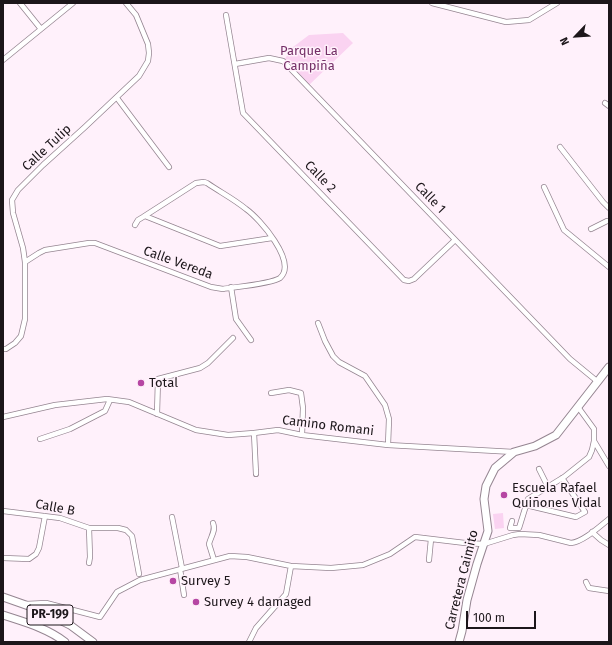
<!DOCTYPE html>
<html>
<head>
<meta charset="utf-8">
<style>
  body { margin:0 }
  #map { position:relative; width:612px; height:645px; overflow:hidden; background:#fff1fb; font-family:"Fira Sans",sans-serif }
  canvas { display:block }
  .frame { position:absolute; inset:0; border:4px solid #1c161a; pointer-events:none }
  .north { position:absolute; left:556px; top:16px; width:40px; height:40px; -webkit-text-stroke:3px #fff1fb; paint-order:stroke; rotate:245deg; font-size:11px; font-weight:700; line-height:16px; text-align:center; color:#1c161a }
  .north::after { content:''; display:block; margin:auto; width:14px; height:18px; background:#1c161a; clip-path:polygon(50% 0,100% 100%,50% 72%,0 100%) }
  .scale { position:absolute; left:466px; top:611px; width:70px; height:18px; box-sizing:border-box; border:2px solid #1c161a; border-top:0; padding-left:5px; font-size:12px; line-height:14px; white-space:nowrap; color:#1c161a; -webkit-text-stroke:3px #fff1fb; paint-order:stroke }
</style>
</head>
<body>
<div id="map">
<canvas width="612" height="645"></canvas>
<div class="frame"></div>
<div class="north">N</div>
<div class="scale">100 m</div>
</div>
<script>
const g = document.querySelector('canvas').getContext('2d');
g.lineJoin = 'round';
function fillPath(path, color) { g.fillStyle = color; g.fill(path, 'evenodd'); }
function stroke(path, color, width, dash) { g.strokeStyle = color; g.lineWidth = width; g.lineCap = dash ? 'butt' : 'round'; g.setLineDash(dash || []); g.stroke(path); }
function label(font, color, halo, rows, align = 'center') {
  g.font = font + ' "Fira Sans",sans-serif'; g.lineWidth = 3; g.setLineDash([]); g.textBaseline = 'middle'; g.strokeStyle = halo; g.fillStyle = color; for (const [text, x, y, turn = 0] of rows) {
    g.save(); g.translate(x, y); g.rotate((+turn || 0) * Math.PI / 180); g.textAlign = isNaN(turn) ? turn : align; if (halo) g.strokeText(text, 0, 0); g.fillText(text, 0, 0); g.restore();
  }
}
fillPath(new Path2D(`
  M 343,33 L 353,43 L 309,85 L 284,60 L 293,47 L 309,35 Z
  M 503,513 L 504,528 L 495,529 L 493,514 Z`), '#fad3f1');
const street = new Path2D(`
  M 20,3 L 41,29
  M 432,3 L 506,22 L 529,20 L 557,3
  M 226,15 L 243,113 L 404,280 L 409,281 L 414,279 L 455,240
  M 3,60 L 73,3
  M 235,64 L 269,58 L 283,61 L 570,359 L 598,382
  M 117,98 L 169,167
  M 605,103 L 609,106
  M 560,147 L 603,202 L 609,208
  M 544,187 L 564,230 L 609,267
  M 145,216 L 220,246 L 272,238
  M 591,229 L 607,221 L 609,221
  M 25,262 L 39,253 L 45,250 L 89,243 L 95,243 L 211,287 L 223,289 C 235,287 271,284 280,278 C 298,262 259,218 246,209 C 234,199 220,192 207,183 L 204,182 L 196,183 L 143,217 L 138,220 L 135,225
  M 231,287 L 236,319 L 251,340
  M 318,323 L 325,341 L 333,356 L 339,362 L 365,376 L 385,405 L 389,419 L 388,445
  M 3,349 L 6,349 L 15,343 L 21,336 L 25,319 L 25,262 L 23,248 L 13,213 L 12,200 L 18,190 L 43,165 L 85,127 L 139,76 L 148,61 L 149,53 L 148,44 L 136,15 L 126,3
  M 271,393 L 289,390 L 301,393 L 303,408 L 302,435
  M 578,407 L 594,429 L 594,441 L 609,466
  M 157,414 L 158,379 L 200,368 L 208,363 L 233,338
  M 3,417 L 55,405 L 107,399 L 129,402 L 196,430 L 228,435 L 254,433 L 278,430 L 302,435 L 388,445 L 514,452
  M 254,433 L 256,474
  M 40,439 L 70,429 L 105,411 L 110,400
  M 539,469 L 548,487
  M 526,505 L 576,517 L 585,512 L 562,478
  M 3,511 L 60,518 L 89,528 L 118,528 L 126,530 L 132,536 L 139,574
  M 172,517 L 182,568
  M 512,521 L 510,528 L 519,528 L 528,499 L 564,477 L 589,457 L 592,450 L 594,441
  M 213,523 C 216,531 211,536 209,544 L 214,560
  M 89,528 L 90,557 L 89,563
  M 592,532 L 601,540 L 609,545
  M 3,558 L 29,559 L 36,554 L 39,548 L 45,516
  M 429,560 L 431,539
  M 180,569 L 184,595
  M 586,582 L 589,588 L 609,591
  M 26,604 L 46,603 L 100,617 L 117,592 L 140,580 L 230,556 L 247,557 L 291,566 L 331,568 L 363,565 L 390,554 L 415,537 L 465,543 L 484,544 L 513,535 L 520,534 L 539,535 L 571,543 C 583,542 599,527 609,519
  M 249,642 L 256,628 L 286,594 L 291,566`);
const secondary = new Path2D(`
  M 459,642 L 462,631 L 467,600 L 477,564 L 488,531 L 484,499 L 486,486 L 495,468 L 514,452 L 535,446 L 556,435 L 609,367`);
const primary = new Path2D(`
  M 3,597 L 40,610 L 70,625 L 93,642
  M 3,615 C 24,622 47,628 65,642`);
stroke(street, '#958591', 6);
stroke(secondary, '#958591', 9);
stroke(primary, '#958591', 9);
stroke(street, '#fff', 4.5);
stroke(secondary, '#fff', 7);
stroke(primary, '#fff', 7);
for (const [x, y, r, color] of [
  [141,383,4,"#b646a3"],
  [504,495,4,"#b646a3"],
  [173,581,4,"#b646a3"],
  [196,602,4,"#b646a3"]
]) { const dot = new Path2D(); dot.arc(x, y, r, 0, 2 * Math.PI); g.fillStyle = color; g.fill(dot); stroke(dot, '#fff1fb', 1.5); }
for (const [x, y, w] of [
  [50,615,46]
]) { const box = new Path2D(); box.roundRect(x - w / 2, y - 10, w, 20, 3); g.fillStyle = '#fff1fb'; g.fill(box); stroke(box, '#1c161a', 1); }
label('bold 12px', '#1c161a', null, [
  ["PR-199",50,615]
]);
label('13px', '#742f67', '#fff1fb', [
  ["Parque La",309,51],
  ["Campiña",309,66]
]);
label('13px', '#1c161a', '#fff1fb', [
  ["Calle Tulip",47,148,-43],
  ["Calle 2",320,177,46],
  ["Calle 1",430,198,46],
  ["Calle Vereda",178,263,20],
  ["Camino Romani",328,426,7],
  ["Calle B",55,508,11],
  ["Carretera Caimito",462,580,-76]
]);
label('13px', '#1c161a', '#fff1fb', [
  ["Total",149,383],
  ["Escuela Rafael",512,488],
  ["Quiñones Vidal",512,503],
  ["Survey 5",181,581],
  ["Survey 4 damaged",204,602]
], 'left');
</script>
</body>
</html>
